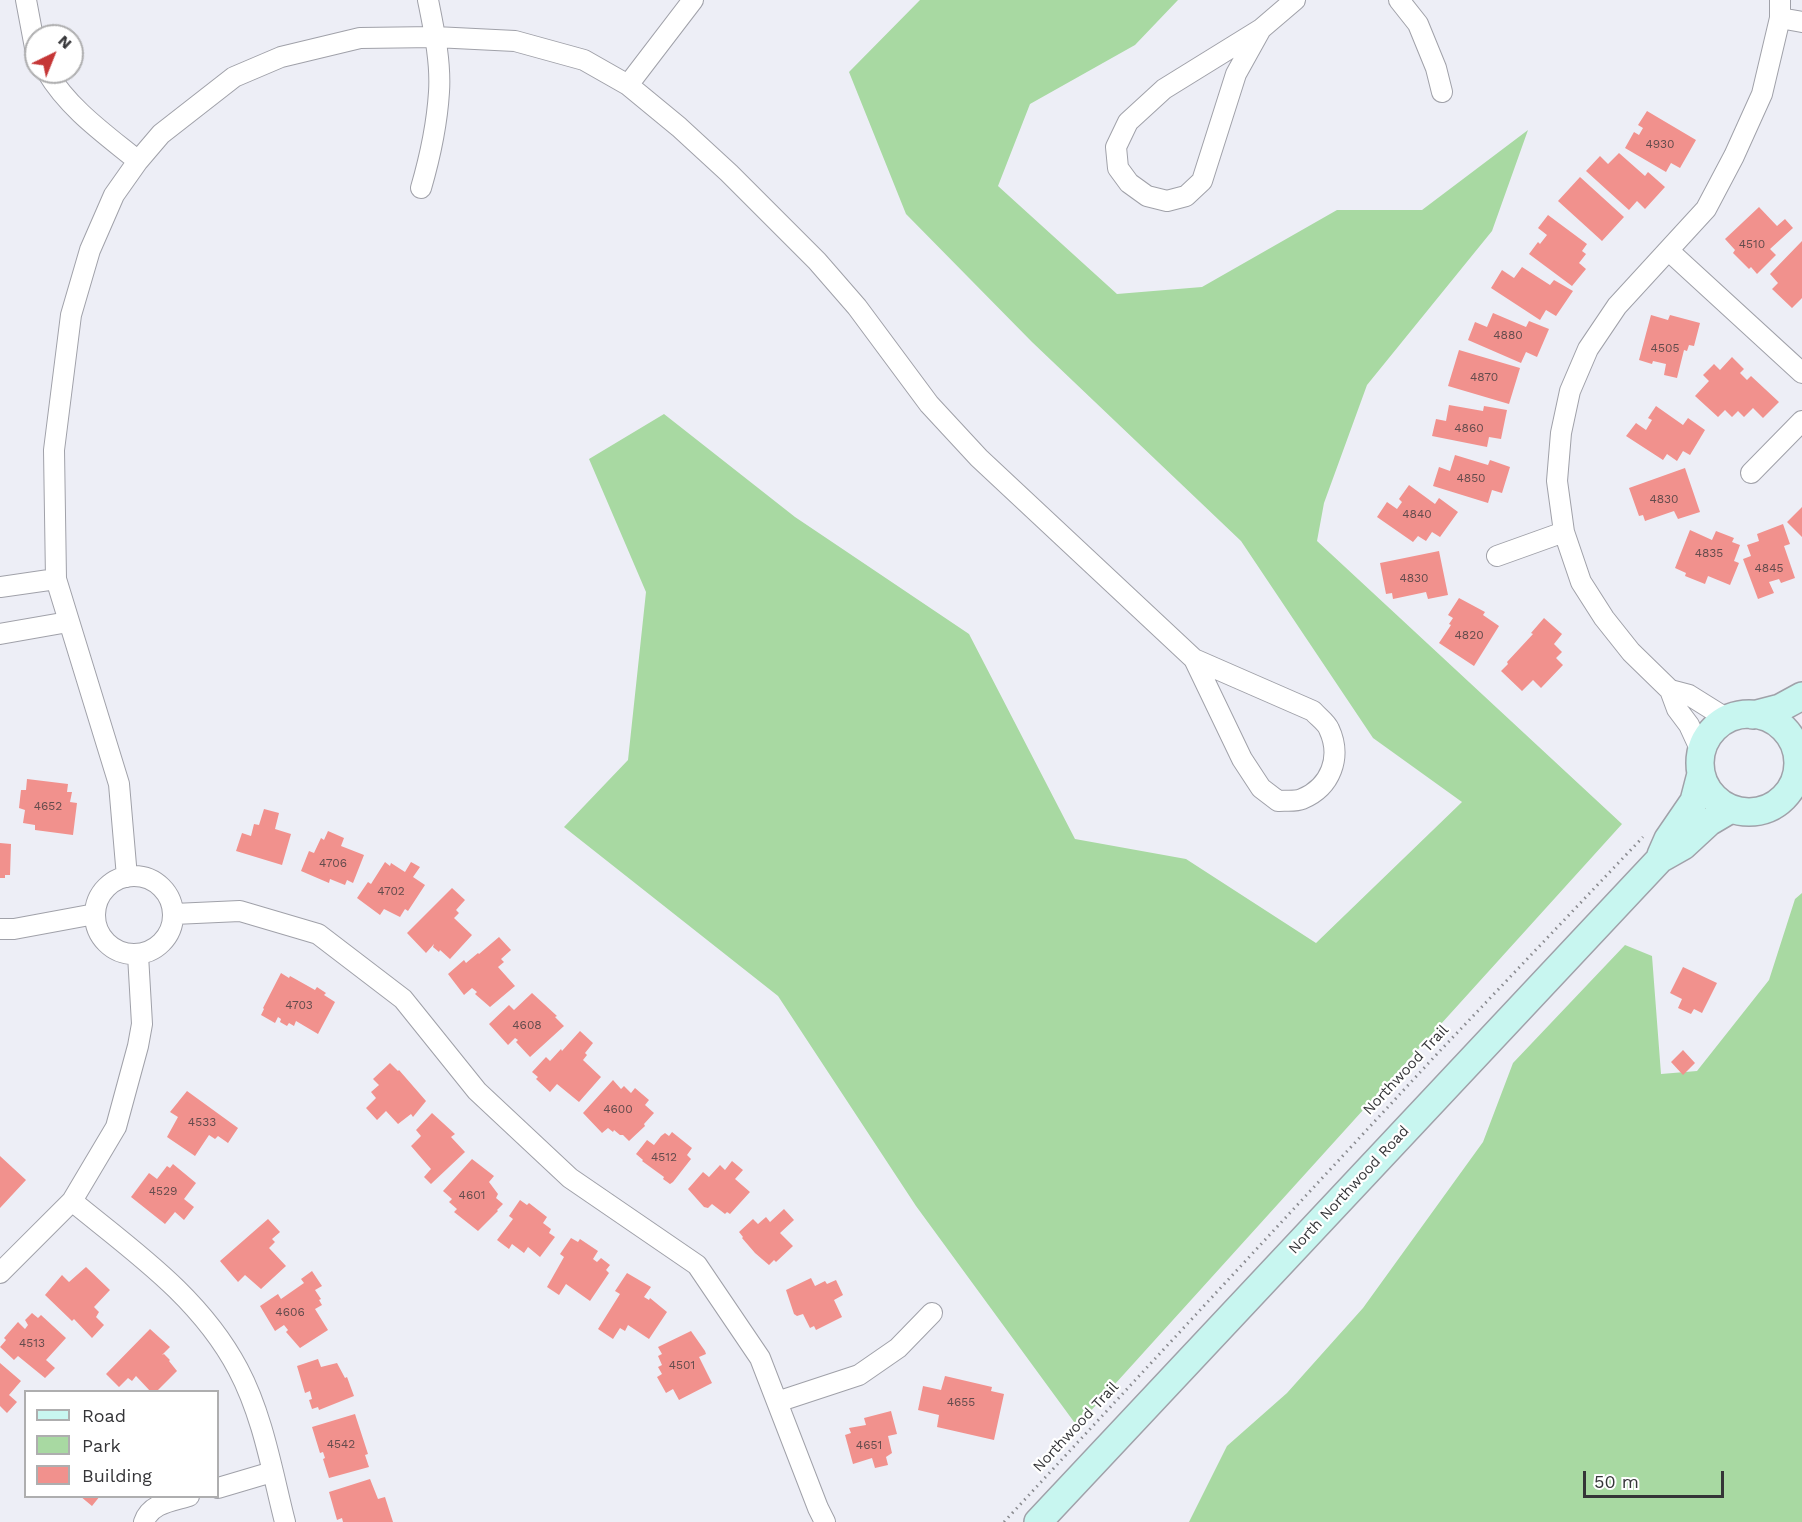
<!DOCTYPE html>
<html>
<head>
<meta charset="utf-8">
<style>
  body { margin:0 }
  #map { position:relative; width:1802px; height:1522px; overflow:hidden; background:#edeef6; font-family:"Work Sans",sans-serif }
  canvas { display:block }
  .legend { position:absolute; left:24px; top:1390px; width:195px; height:108px; box-sizing:border-box; background:#fff; border:2px solid #aeaeaf; margin:0; padding:8px 10px; list-style:none; font-size:18px; color:#353538 }
  .legend li { display:flex; align-items:center; gap:12px; height:30px }
  .legend b { width:30px; border:2px solid #aeaeaf }
  .north { position:absolute; left:24px; top:24px; width:60px; height:60px; box-sizing:border-box; background:#fff; border:2px solid #aeaeaf; border-radius:50%; rotate:43deg; font-size:16px; font-weight:700; line-height:24px; text-align:center; color:#353538 }
  .north::after { content:''; display:block; margin:auto; width:21px; height:27px; background:#c53636; clip-path:polygon(50% 0,100% 100%,50% 72%,0 100%) }
  .scale { position:absolute; left:1583px; top:1471px; width:141px; height:27px; box-sizing:border-box; border:3px solid #353538; border-top:0; padding-left:8px; font-size:18px; line-height:21px; white-space:nowrap; color:#353538; -webkit-text-stroke:4px #fff; paint-order:stroke }
</style>
</head>
<body>
<div id="map">
<canvas width="1802" height="1522"></canvas>
<ul class="legend">
<li><b style="height:8px;background:#c8f6f0"></b>Road</li>
<li><b style="height:16px;background:#a8d9a2"></b>Park</li>
<li><b style="height:16px;background:#f1918d"></b>Building</li>
</ul>
<div class="north">N</div>
<div class="scale">50 m</div>
</div>
<script>
const g = document.querySelector('canvas').getContext('2d');
g.lineJoin = 'round';
function fillPath(path, color) { g.fillStyle = color; g.fill(path, 'evenodd'); }
function stroke(path, color, width, dash) { g.strokeStyle = color; g.lineWidth = width; g.lineCap = dash ? 'butt' : 'round'; g.setLineDash(dash || []); g.stroke(path); }
function label(font, color, halo, rows, align = 'center') {
  g.font = font + ' "Work Sans",sans-serif'; g.lineWidth = 4.5; g.setLineDash([]); g.textBaseline = 'middle'; g.strokeStyle = halo; g.fillStyle = color; for (const [text, x, y, turn = 0] of rows) {
    g.save(); g.translate(x, y); g.rotate((+turn || 0) * Math.PI / 180); g.textAlign = isNaN(turn) ? turn : align; if (halo) g.strokeText(text, 0, 0); g.fillText(text, 0, 0); g.restore();
  }
}
fillPath(new Path2D(`
  M 920,0 L 1178,0 L 1135,45 L 1030,104 L 998,186 L 1117,294 L 1202,287 L 1337,210 L 1422,210 L 1528,130 L 1492,231 L 1367,385 L 1324,503 L 1317,541 L 1622,824 L 1077,1426 L 916,1206 L 778,996 L 564,827 L 628,760 L 646,592 L 589,459 L 664,414 L 795,517 L 969,634 L 1075,839 L 1186,859 L 1316,943 L 1462,802 L 1373,738 L 1241,541 L 1032,342 L 906,214 L 849,72 Z
  M 1802,893 L 1802,1522 L 1189,1522 L 1227,1446 L 1287,1393 L 1363,1308 L 1483,1142 L 1513,1063 L 1625,945 L 1652,956 L 1661,1074 L 1697,1071 L 1769,980 L 1795,899 Z`), '#a8d9a2');
fillPath(new Path2D(`
  M 1647,111 L 1696,140 L 1680,168 L 1671,163 L 1666,172 L 1625,148 L 1634,132 L 1639,135 L 1643,128 L 1638,125 Z
  M 1619,153 L 1645,176 L 1648,172 L 1665,187 L 1645,209 L 1637,201 L 1629,210 L 1586,171 L 1600,156 L 1608,164 Z
  M 1580,177 L 1624,217 L 1602,241 L 1558,201 Z
  M 1759,207 L 1777,226 L 1785,219 L 1793,228 L 1770,249 L 1776,255 L 1757,274 L 1751,267 L 1749,269 L 1733,253 L 1735,250 L 1725,239 Z
  M 1548,215 L 1587,244 L 1582,251 L 1586,254 L 1579,263 L 1586,269 L 1572,286 L 1529,254 L 1538,242 L 1540,244 L 1547,235 L 1538,228 Z
  M 1802,241 L 1802,298 L 1792,308 L 1772,289 L 1778,283 L 1770,274 Z
  M 1522,267 L 1550,285 L 1554,280 L 1573,291 L 1556,316 L 1546,310 L 1540,320 L 1491,288 L 1502,270 L 1514,278 Z
  M 1493,313 L 1526,327 L 1529,321 L 1549,329 L 1537,357 L 1526,352 L 1521,363 L 1468,340 L 1475,322 L 1487,327 Z
  M 1651,315 L 1668,320 L 1670,315 L 1700,323 L 1694,346 L 1689,345 L 1687,351 L 1684,350 L 1677,378 L 1664,375 L 1666,364 L 1653,361 L 1652,364 L 1639,360 Z
  M 1459,350 L 1520,368 L 1509,404 L 1448,386 Z
  M 1732,357 L 1744,369 L 1740,373 L 1747,380 L 1751,376 L 1779,402 L 1763,418 L 1753,408 L 1744,417 L 1738,411 L 1732,417 L 1725,410 L 1718,417 L 1695,396 L 1709,381 L 1703,375 L 1714,364 L 1720,370 Z
  M 1449,405 L 1483,411 L 1484,406 L 1507,410 L 1501,439 L 1489,437 L 1487,447 L 1432,436 L 1436,419 L 1446,421 Z
  M 1656,406 L 1683,425 L 1688,418 L 1705,430 L 1690,455 L 1683,451 L 1677,461 L 1667,454 L 1663,460 L 1626,436 L 1636,423 L 1646,430 L 1652,420 L 1648,418 Z
  M 1455,455 L 1488,465 L 1490,460 L 1510,467 L 1502,493 L 1492,490 L 1488,503 L 1433,486 L 1439,467 L 1450,471 Z
  M 1685,468 L 1700,512 L 1678,519 L 1674,511 L 1645,521 L 1643,515 L 1639,516 L 1629,488 Z
  M 1409,485 L 1435,504 L 1439,498 L 1458,512 L 1440,537 L 1432,532 L 1426,541 L 1418,536 L 1413,542 L 1377,517 L 1387,502 L 1397,509 L 1402,502 L 1399,499 Z
  M 1802,507 L 1802,537 L 1787,522 Z
  M 1783,524 L 1790,544 L 1784,546 L 1795,578 L 1781,583 L 1779,579 L 1769,582 L 1774,593 L 1758,599 L 1743,559 L 1751,556 L 1747,545 L 1759,541 L 1757,534 Z
  M 1690,530 L 1712,540 L 1716,531 L 1734,538 L 1732,542 L 1740,545 L 1734,561 L 1739,563 L 1730,585 L 1708,576 L 1705,584 L 1685,576 L 1686,573 L 1675,568 Z
  M 1439,551 L 1448,595 L 1428,599 L 1426,592 L 1393,599 L 1392,593 L 1386,594 L 1380,563 Z
  M 1459,598 L 1485,612 L 1483,615 L 1499,626 L 1474,666 L 1439,643 L 1451,625 L 1449,624 L 1453,618 L 1448,615 Z
  M 1544,618 L 1562,634 L 1554,644 L 1562,652 L 1556,658 L 1563,665 L 1541,688 L 1533,680 L 1522,691 L 1501,671 L 1508,664 L 1507,662 L 1533,634 L 1531,633 Z
  M 27,779 L 68,784 L 67,792 L 72,792 L 70,802 L 77,803 L 73,835 L 35,830 L 35,825 L 23,823 L 25,810 L 19,808 L 21,790 L 26,790 Z
  M 264,809 L 279,813 L 275,829 L 291,834 L 282,865 L 236,851 L 242,833 L 251,836 L 254,824 L 259,825 Z
  M 328,831 L 344,838 L 341,846 L 364,855 L 353,883 L 347,880 L 345,885 L 330,879 L 329,883 L 301,871 L 309,851 L 314,853 L 321,838 L 324,840 Z
  M 0,843 L 11,844 L 10,875 L 5,875 L 5,878 L 0,878 Z
  M 385,862 L 390,866 L 391,863 L 405,872 L 411,862 L 420,867 L 413,877 L 425,885 L 408,911 L 405,909 L 400,917 L 384,909 L 380,915 L 357,898 L 368,882 L 371,884 Z
  M 452,888 L 465,900 L 456,910 L 459,913 L 454,918 L 472,935 L 450,959 L 440,950 L 439,952 L 433,947 L 434,944 L 426,953 L 407,933 Z
  M 499,937 L 511,950 L 501,959 L 504,962 L 498,967 L 515,986 L 490,1007 L 475,994 L 477,992 L 472,988 L 464,995 L 448,974 L 464,960 L 466,963 L 478,953 L 479,954 Z
  M 1683,967 L 1717,983 L 1702,1013 L 1694,1009 L 1691,1014 L 1678,1008 L 1682,999 L 1670,993 Z
  M 281,973 L 289,978 L 290,976 L 315,990 L 317,987 L 326,993 L 324,995 L 335,1002 L 318,1034 L 296,1021 L 294,1026 L 289,1023 L 287,1026 L 280,1022 L 281,1019 L 278,1017 L 275,1023 L 261,1015 L 264,1009 L 263,1008 Z
  M 532,993 L 557,1016 L 555,1017 L 564,1026 L 530,1057 L 516,1042 L 518,1040 L 515,1038 L 508,1045 L 489,1024 L 509,1005 L 514,1010 Z
  M 580,1031 L 593,1043 L 585,1053 L 587,1055 L 583,1060 L 601,1077 L 579,1102 L 557,1084 L 550,1092 L 536,1079 L 538,1077 L 532,1072 L 546,1057 L 550,1061 L 561,1049 L 562,1051 Z
  M 1683,1050 L 1695,1063 L 1683,1075 L 1671,1062 Z
  M 390,1063 L 398,1071 L 399,1070 L 426,1101 L 413,1117 L 411,1114 L 398,1124 L 386,1111 L 377,1120 L 366,1108 L 376,1098 L 371,1092 L 379,1085 L 373,1079 Z
  M 613,1080 L 621,1089 L 624,1086 L 631,1093 L 635,1088 L 649,1100 L 645,1105 L 654,1113 L 644,1124 L 645,1126 L 629,1141 L 623,1135 L 620,1135 L 614,1130 L 613,1132 L 608,1128 L 602,1133 L 583,1113 Z
  M 187,1091 L 238,1128 L 228,1143 L 218,1136 L 215,1139 L 209,1135 L 195,1156 L 167,1137 L 178,1117 L 170,1112 Z
  M 432,1113 L 455,1134 L 451,1137 L 465,1152 L 431,1184 L 424,1177 L 431,1169 L 411,1146 L 421,1136 L 416,1130 Z
  M 672,1132 L 692,1148 L 687,1155 L 691,1159 L 673,1182 L 670,1184 L 663,1179 L 664,1177 L 642,1161 L 643,1160 L 636,1154 L 647,1140 L 654,1145 L 661,1136 L 665,1133 L 669,1136 Z
  M 0,1156 L 26,1180 L 0,1208 Z
  M 472,1159 L 494,1176 L 489,1182 L 498,1194 L 496,1198 L 503,1204 L 497,1210 L 498,1211 L 478,1231 L 454,1212 L 457,1209 L 449,1202 L 452,1199 L 443,1191 Z
  M 732,1161 L 743,1170 L 735,1179 L 750,1192 L 730,1214 L 727,1212 L 725,1214 L 712,1204 L 708,1208 L 704,1207 L 688,1189 L 703,1172 L 709,1177 L 720,1165 L 725,1170 Z
  M 173,1164 L 196,1183 L 184,1199 L 194,1207 L 184,1220 L 175,1212 L 165,1224 L 131,1197 L 149,1173 L 157,1179 L 167,1166 L 170,1168 Z
  M 520,1200 L 527,1205 L 529,1203 L 547,1217 L 543,1223 L 551,1229 L 549,1233 L 555,1237 L 540,1257 L 528,1247 L 524,1253 L 512,1244 L 509,1249 L 497,1240 L 513,1219 L 509,1216 Z
  M 784,1209 L 794,1220 L 780,1233 L 793,1246 L 776,1262 L 774,1260 L 769,1265 L 755,1253 L 742,1238 L 743,1237 L 739,1232 L 753,1219 L 758,1224 L 766,1217 L 770,1222 Z
  M 268,1219 L 280,1232 L 272,1239 L 275,1242 L 269,1248 L 286,1266 L 261,1289 L 245,1275 L 238,1282 L 220,1261 Z
  M 571,1238 L 578,1242 L 580,1239 L 598,1251 L 593,1259 L 597,1262 L 601,1258 L 610,1265 L 606,1270 L 609,1273 L 590,1301 L 566,1284 L 559,1295 L 547,1287 L 564,1257 L 560,1254 Z
  M 86,1267 L 110,1290 L 94,1307 L 99,1312 L 96,1317 L 104,1325 L 92,1338 L 74,1319 L 72,1321 L 45,1295 L 62,1275 L 69,1282 Z
  M 312,1271 L 322,1286 L 315,1290 L 321,1299 L 319,1300 L 322,1305 L 315,1309 L 328,1330 L 300,1348 L 286,1332 L 288,1330 L 284,1325 L 275,1331 L 260,1306 L 278,1294 L 281,1299 L 304,1283 L 301,1279 Z
  M 627,1273 L 651,1287 L 644,1297 L 649,1300 L 650,1298 L 667,1312 L 649,1339 L 628,1325 L 625,1331 L 620,1328 L 613,1339 L 598,1329 L 620,1294 L 615,1291 Z
  M 811,1278 L 815,1286 L 825,1281 L 827,1284 L 836,1280 L 843,1295 L 834,1300 L 842,1317 L 816,1330 L 814,1326 L 810,1328 L 803,1314 L 797,1316 L 794,1314 L 786,1290 Z
  M 32,1313 L 38,1318 L 41,1315 L 66,1338 L 46,1360 L 55,1368 L 45,1378 L 18,1356 L 14,1360 L 0,1347 L 6,1340 L 4,1338 L 18,1322 L 25,1329 L 28,1325 L 25,1320 Z
  M 150,1329 L 170,1347 L 162,1355 L 164,1354 L 170,1360 L 169,1361 L 177,1371 L 156,1392 L 151,1392 L 136,1376 L 132,1381 L 128,1378 L 119,1387 L 106,1374 Z
  M 691,1331 L 705,1351 L 706,1354 L 699,1357 L 712,1383 L 679,1400 L 673,1389 L 666,1393 L 657,1377 L 662,1374 L 658,1367 L 662,1365 L 658,1356 L 662,1354 L 658,1347 Z
  M 318,1359 L 321,1367 L 337,1363 L 345,1378 L 347,1377 L 354,1396 L 319,1410 L 318,1407 L 312,1409 L 309,1400 L 312,1399 L 310,1391 L 305,1393 L 297,1366 Z
  M 0,1363 L 21,1381 L 9,1395 L 17,1402 L 7,1413 L 0,1406 Z
  M 945,1376 L 992,1387 L 991,1391 L 1004,1394 L 994,1440 L 937,1427 L 939,1415 L 918,1410 L 923,1386 L 941,1390 Z
  M 891,1411 L 897,1434 L 888,1436 L 892,1453 L 886,1457 L 888,1465 L 875,1468 L 872,1458 L 853,1464 L 845,1435 L 851,1433 L 849,1428 L 866,1425 L 864,1418 Z
  M 355,1414 L 368,1454 L 365,1455 L 369,1467 L 329,1478 L 323,1459 L 325,1458 L 323,1452 L 320,1453 L 312,1427 Z
  M 370,1479 L 378,1499 L 385,1497 L 393,1522 L 343,1522 L 342,1518 L 337,1520 L 329,1492 Z
  M 80,1496 L 100,1496 L 92,1506 Z`), '#f1918d');
const street = new Path2D(`
  M 26,0 L 36,53
  M 1399,0 L 1418,24 L 1436,68 L 1442,92
  M 1780,18 L 1802,22
  M 1261,29 L 1236,74 L 1202,181 L 1186,196 L 1167,201 L 1147,196 L 1129,183 L 1118,168 L 1116,147 L 1128,122 L 1164,89 L 1261,29 L 1295,0
  M 47,72 C 69,109 105,134 138,161
  M 628,85 L 693,0
  M 421,188 C 430,157 437,124 439,92 C 441,62 434,30 428,0
  M 1669,251 L 1802,373
  M 1751,473 L 1802,421
  M 1497,556 L 1564,532
  M 0,587 L 56,579
  M 0,634 L 68,622
  M 1670,690 L 1689,695 L 1721,715 L 1731,718
  M 1701,751 L 1689,725 L 1677,709 L 1670,690 L 1631,652 L 1604,618 L 1581,582 L 1564,532 L 1557,481 L 1561,433 L 1570,391 L 1588,349 L 1617,306 L 1706,209 L 1734,156 L 1762,94 L 1780,18 L 1780,0
  M95 915a39 39 0 1 1 78 0a39 39 0 1 1-78 0Z
  M 127,877 L 119,784 L 56,579 L 54,450 L 71,315 L 90,250 L 114,195 L 138,161 L 161,134 L 234,77 L 281,57 L 360,38 L 435,37 L 515,41 L 584,60 L 628,85 L 679,127 L 729,173 L 817,261 L 857,307 L 929,404 L 979,458 L 1194,659 L 1313,711 C 1318,717 1326,722 1329,729 C 1342,757 1331,787 1302,799 C 1295,802 1285,800 1278,801 L 1261,788 L 1242,759 L 1194,659
  M 174,914 L 240,911 L 318,934 L 403,999 L 477,1091 L 570,1178 L 697,1265 L 760,1358 L 818,1508 L 825,1522
  M 0,929 L 14,929 L 95,914
  M 72,1201 C 133,1251 200,1297 238,1369 C 263,1416 272,1471 285,1522
  M 0,1273 L 72,1201 L 116,1127 L 138,1046 L 142,1024 L 138,955
  M 777,1402 L 859,1375 L 898,1348 L 932,1313
  M 218,1488 L 272,1472
  M 144,1522 C 150,1503 173,1501 189,1496`);
const secondary = new Path2D(`
  M1700 763a49 49 0 1 1 98 0a49 49 0 1 1-98 0Z
  M 1753,715 L 1780,708 L 1802,696
  M 1661,855 L 1668,839 L 1694,801 L 1701,774
  M 1038,1522 L 1660,859 L 1683,846 L 1709,822 L 1731,809`);
stroke(street, '#a0a1a9', 22);
stroke(secondary, '#a0a1a9', 30);
stroke(new Path2D(`
  M 1004,1522 L 1437,1054 L 1643,837`), '#898a8f', 3, [1.5, 4.5]);
stroke(street, '#fff', 20);
stroke(secondary, '#c8f6f0', 27);
label('12px', '#644c4d', null, [
  ["4930",1660,144],
  ["4510",1752,244],
  ["4880",1508,335],
  ["4505",1665,348],
  ["4870",1484,377],
  ["4860",1469,428],
  ["4850",1471,478],
  ["4830",1664,499],
  ["4840",1417,514],
  ["4835",1709,553],
  ["4845",1769,568],
  ["4830",1414,578],
  ["4820",1469,635],
  ["4652",48,806],
  ["4706",333,863],
  ["4702",391,891],
  ["4703",299,1005],
  ["4608",527,1025],
  ["4600",618,1109],
  ["4533",202,1122],
  ["4512",664,1157],
  ["4529",163,1191],
  ["4601",472,1195],
  ["4606",290,1312],
  ["4513",32,1343],
  ["4501",682,1365],
  ["4655",961,1402],
  ["4542",341,1444],
  ["4651",869,1445]
]);
label('15px', '#353538', '#fff', [
  ["Northwood Trail",1406,1070,-47],
  ["North Northwood Road",1349,1190,-47],
  ["Northwood Trail",1076,1427,-47]
]);
</script>
</body>
</html>
